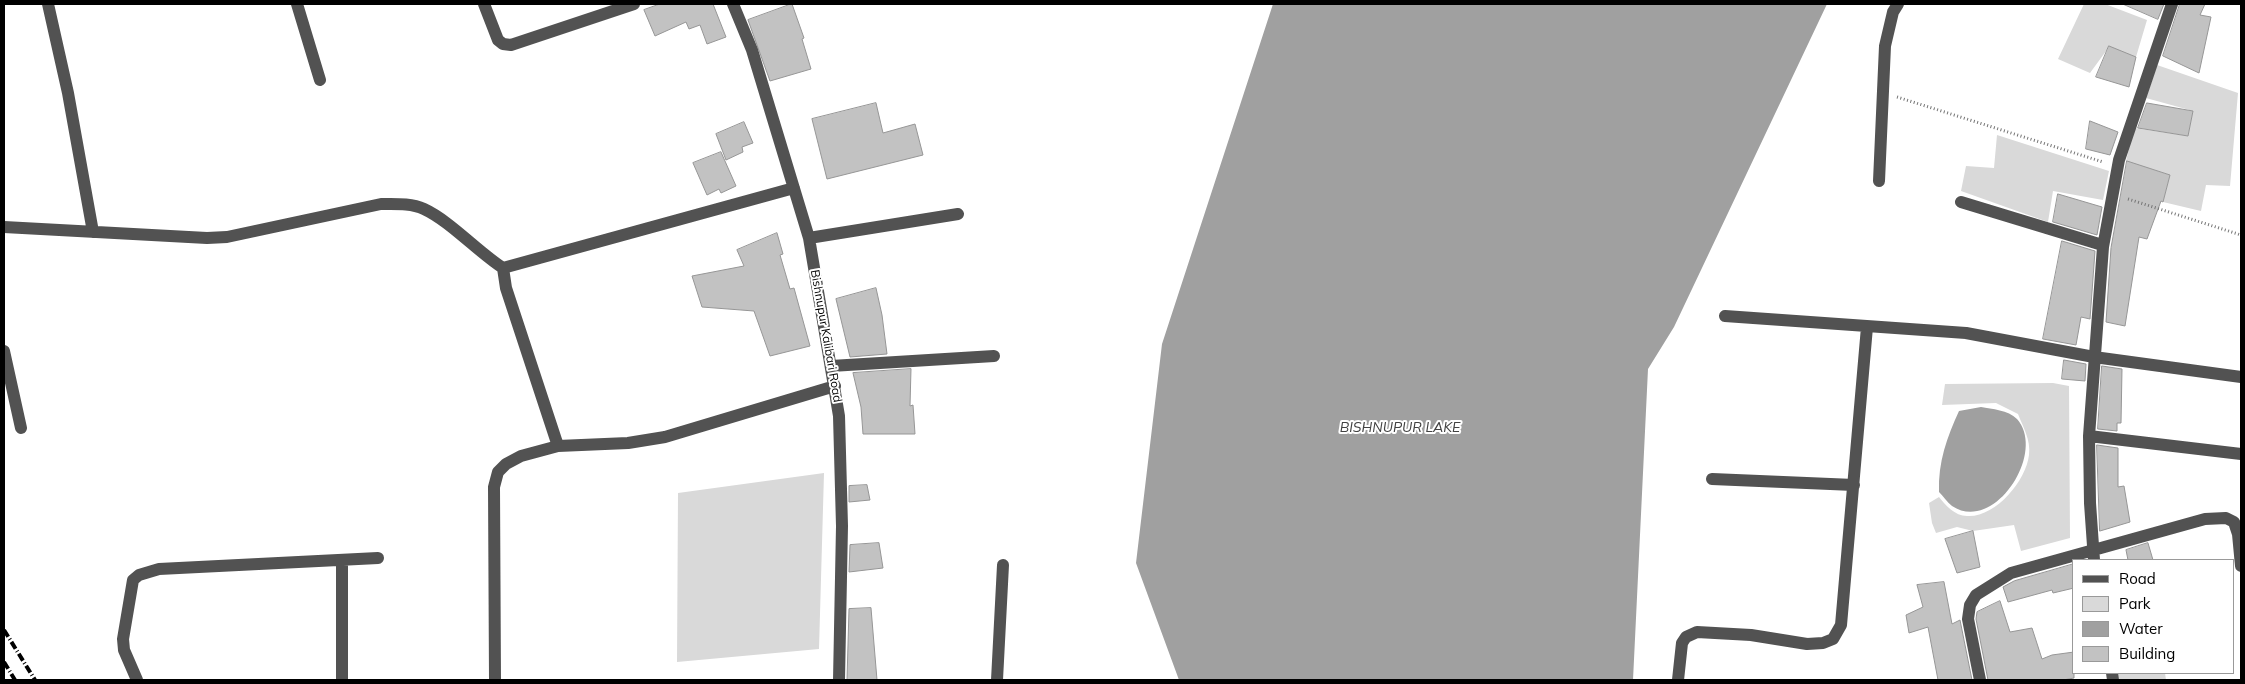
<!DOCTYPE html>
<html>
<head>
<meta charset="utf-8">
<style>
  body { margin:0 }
  #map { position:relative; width:2245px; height:684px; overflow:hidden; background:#fff; font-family:Mulish,sans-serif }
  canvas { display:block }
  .frame { position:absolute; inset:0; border:5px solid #000; pointer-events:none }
  .legend { position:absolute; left:2072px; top:559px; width:162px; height:115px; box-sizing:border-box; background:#fff; border:1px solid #999; margin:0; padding:6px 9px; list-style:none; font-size:15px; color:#000 }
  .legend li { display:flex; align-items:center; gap:10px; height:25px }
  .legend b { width:25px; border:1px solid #999 }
</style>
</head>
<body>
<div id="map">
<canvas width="2245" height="684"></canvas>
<div class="frame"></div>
<ul class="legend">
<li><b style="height:6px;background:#525252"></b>Road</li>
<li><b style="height:14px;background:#d9d9d9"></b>Park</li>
<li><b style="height:14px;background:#a0a0a0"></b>Water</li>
<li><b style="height:14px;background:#c2c2c2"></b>Building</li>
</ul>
</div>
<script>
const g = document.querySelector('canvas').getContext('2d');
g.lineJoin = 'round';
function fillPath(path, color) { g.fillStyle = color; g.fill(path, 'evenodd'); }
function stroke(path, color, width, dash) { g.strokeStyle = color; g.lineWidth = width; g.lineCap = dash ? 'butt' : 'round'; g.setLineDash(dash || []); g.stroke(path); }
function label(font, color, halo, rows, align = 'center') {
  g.font = font + ' Mulish,sans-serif'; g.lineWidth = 4; g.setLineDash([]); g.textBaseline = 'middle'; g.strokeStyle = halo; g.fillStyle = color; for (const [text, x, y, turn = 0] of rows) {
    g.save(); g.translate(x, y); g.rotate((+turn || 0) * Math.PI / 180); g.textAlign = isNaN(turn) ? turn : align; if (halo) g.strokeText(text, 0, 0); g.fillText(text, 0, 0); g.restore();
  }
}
fillPath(new Path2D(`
  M 2084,4 L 2105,4 L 2147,20 L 2136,57 L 2109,47 L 2090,73 L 2058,59 Z
  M 2157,65 L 2238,93 L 2230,186 L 2206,185 L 2201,211 L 2163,202 L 2170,175 L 2126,161 L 2134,128 L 2188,136 L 2193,111 L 2146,98 Z
  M 1997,135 L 2109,171 L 2103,200 L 2053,191 L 2048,222 L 1961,191 L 1966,166 L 1994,168 Z
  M 2053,383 L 2069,386 L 2070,538 L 2021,551 L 2014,525 L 1973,531 L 1957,527 L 1936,533 L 1932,523 L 1929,503 L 1939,497 C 1945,505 1955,516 1967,516 C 1995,518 2026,481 2029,455 C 2031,440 2023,427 2018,414 L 1996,403 L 1942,405 L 1945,384 Z
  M 824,473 L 819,649 L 677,662 L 678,493 Z
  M 2116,673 L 2165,673 L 2166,680 L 2118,680 Z`), '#d9d9d9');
fillPath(new Path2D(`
  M 1273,4 L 1827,4 L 1674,327 L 1648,369 L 1633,680 L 1179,680 L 1136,563 L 1162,344 Z
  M 1981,407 C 1992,409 2008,410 2017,419 C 2047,453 1994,534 1952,506 C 1947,502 1943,496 1939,492 C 1938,462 1947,437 1959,411 Z`), '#a0a0a0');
const building = new Path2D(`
  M 660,4 L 713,4 L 726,37 L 707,44 L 700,25 L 689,29 L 686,22 L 655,36 L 644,10 Z
  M 792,4 L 804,38 L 802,39 L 811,69 L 770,81 L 748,20 Z
  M 2123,4 L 2164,4 L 2158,19 Z
  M 2180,4 L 2205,4 L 2200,15 L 2211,17 L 2199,73 L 2163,56 Z
  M 2109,46 L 2136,57 L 2129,87 L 2096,77 Z
  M 876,103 L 883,133 L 915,124 L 923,155 L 827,179 L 812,119 Z
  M 2147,103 L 2193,111 L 2188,136 L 2138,128 Z
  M 2090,121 L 2118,132 L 2110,155 L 2086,149 Z
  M 744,122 L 753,143 L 742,147 L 743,152 L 726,160 L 716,134 Z
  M 721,152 L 736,186 L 721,193 L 719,189 L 707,195 L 693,163 Z
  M 2127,161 L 2170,175 L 2163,202 L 2161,201 L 2147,239 L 2139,237 L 2125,326 L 2106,322 L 2111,248 Z
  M 2058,194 L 2102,207 L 2097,235 L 2053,222 Z
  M 777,233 L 783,254 L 780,255 L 790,289 L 794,288 L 810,346 L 770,356 L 754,311 L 702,307 L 692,276 L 744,266 L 737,250 Z
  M 2062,241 L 2095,251 L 2090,319 L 2081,317 L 2076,345 L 2043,339 Z
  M 876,288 L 882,315 L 887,354 L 850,357 L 836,299 Z
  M 2064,360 L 2086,364 L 2085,381 L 2062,379 Z
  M 2102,366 L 2122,369 L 2121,423 L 2117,423 L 2117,431 L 2098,429 Z
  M 911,369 L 910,406 L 913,405 L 915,434 L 863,434 L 861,407 L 853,373 Z
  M 2097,445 L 2118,448 L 2118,487 L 2124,486 L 2130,522 L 2100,531 Z
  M 867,485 L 870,500 L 849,502 L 849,486 Z
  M 1973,531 L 1980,567 L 1957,573 L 1945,539 Z
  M 879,543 L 883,568 L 849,572 L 850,545 Z
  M 2148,543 L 2153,560 L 2128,560 L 2126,550 Z
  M 2074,564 L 2074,588 L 2053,593 L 2052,590 L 2008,602 L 2003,587 L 2014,581 Z
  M 1944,582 L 1952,624 L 1960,620 L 1972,680 L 1938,680 L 1928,627 L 1909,633 L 1906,615 L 1923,607 L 1917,585 Z
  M 2000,601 L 2010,632 L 2032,628 L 2042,659 L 2052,655 L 2074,652 L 2074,678 L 2063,680 L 1988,680 L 1976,619 L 1977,612 Z
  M 871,608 L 877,680 L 847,680 L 849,609 Z`);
fillPath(building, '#c2c2c2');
stroke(building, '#969696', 1);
stroke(new Path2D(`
  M 1897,97 L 2103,162
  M 2128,199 L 2241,235`), '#747474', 3, [1, 2.5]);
stroke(new Path2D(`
  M 48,4 L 68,93 L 93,232
  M 297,4 L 320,80
  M 484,4 L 498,40 L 503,44 L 511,45 L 634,4
  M 733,4 L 752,50 L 809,238 L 839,416 L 842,526 L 839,680
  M 1879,181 L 1885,46 L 1893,12 L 1898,4
  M 1961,202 L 2099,244 L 2103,247
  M 4,227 L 207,238 L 227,237 L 381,204 C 396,204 411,203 424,209 C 450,221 478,252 503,268 L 506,288 L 558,446
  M 809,238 L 958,214
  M 503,268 L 794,188
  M 1725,316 L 1966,333 L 2094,357 L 2241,377
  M 4,351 L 21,428
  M 831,366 L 994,356
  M 2089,436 L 2241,454
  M 1712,479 L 1854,485
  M 2094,560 L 2090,503 L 2089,436 L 2103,247 L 2119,160 L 2172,4
  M 2112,673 L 2113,680
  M 137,680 L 124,650 L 123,639 L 133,580 L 139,575 L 159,569 L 378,558
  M 342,680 L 342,560
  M 495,680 L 494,487 L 498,472 L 506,464 L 521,456 L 558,446 L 628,443 L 665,437 L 835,386
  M 997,680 L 1003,565
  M 1678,680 L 1682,643 L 1686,637 L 1697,632 L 1751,635 L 1807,644 L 1823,643 L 1833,639 L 1841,625 L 1867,327
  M 1980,680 L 1968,619 L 1970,605 L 1976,595 L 2011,573 L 2205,519 L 2226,518 L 2234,522 L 2238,534 L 2241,566`), '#525252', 12);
stroke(new Path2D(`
  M 4,630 L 35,680
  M 4,662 L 15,680`), '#000', 4, [8, 2.5, 1, 2.5]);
label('12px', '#000', '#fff', [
  ["Bishnupur Kalibari Road",826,336,80]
]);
label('italic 14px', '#414141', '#fff', [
  ["BISHNUPUR LAKE",1400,428]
]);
</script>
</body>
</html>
